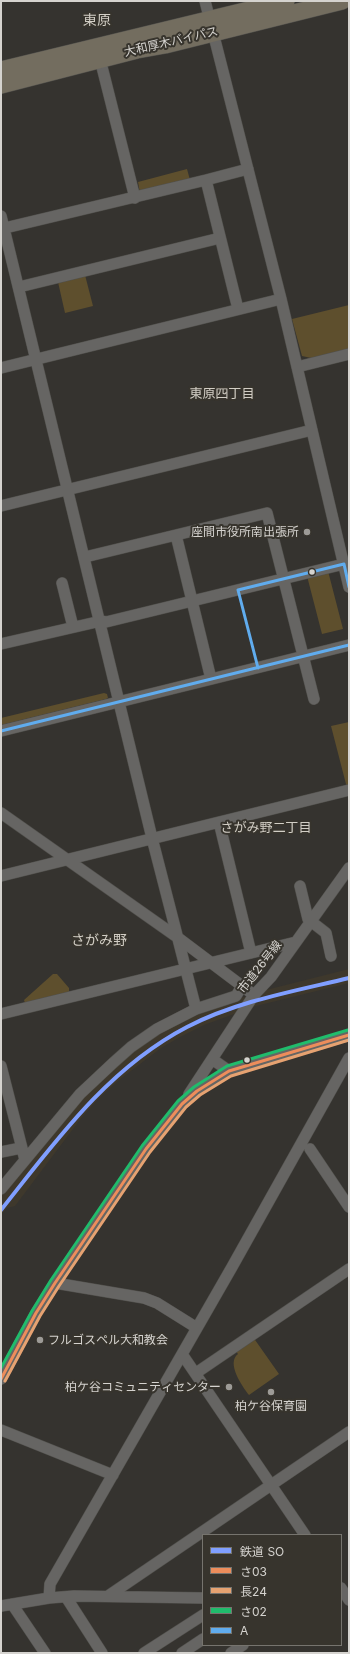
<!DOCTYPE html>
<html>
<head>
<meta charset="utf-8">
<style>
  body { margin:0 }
  #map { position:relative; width:350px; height:1654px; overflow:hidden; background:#35332f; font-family:Inter,"Noto Sans JP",sans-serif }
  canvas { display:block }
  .frame { position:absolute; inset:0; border:2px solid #d5d3cf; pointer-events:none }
  .legend { position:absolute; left:202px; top:1534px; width:140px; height:112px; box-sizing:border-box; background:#37342d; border:1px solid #76746e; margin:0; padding:5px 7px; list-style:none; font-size:12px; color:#d5d3cf }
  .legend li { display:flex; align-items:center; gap:8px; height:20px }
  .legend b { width:20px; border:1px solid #76746e }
</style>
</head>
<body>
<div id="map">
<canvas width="350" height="1654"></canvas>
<div class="frame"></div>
<ul class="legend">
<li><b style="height:5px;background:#809fff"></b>鉄道 SO</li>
<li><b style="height:5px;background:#ed8d5b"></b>さ03</li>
<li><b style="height:5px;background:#e6a271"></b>長24</li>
<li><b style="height:5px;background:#20bc6c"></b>さ02</li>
<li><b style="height:5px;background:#60acee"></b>A</li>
</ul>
</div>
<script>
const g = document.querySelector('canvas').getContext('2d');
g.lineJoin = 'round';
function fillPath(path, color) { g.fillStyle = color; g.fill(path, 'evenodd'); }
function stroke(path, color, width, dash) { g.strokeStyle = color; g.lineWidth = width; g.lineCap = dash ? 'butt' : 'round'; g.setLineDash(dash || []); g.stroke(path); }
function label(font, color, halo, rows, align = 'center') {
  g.font = font + ' Inter,"Noto Sans JP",sans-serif'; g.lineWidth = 4; g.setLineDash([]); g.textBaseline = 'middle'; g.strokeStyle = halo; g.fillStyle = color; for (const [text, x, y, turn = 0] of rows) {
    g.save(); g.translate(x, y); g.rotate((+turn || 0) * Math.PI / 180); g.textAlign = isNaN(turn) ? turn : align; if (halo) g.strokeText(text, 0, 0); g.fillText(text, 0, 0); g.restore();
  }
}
fillPath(new Path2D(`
  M 349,969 L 349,983 L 252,1007 L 262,991 Z
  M 247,996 L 237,1013 L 204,1025 L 180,1037 L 161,1048 L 119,1080 L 99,1098 L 82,1117 L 15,1206 L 7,1208 L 1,1215 L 2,1219 L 1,1220 L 1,1193 L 70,1108 L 131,1051 L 174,1025 L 224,1003 Z`), '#3e382c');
fillPath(new Path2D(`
  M 187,169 L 190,180 L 140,193 L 138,182 Z
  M 85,275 L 93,306 L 65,313 L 58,282 Z
  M 349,305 L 349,349 L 311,358 L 302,356 L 292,319 Z
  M 328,571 L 343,629 L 322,634 L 307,576 Z
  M 104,693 L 107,694 L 108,698 L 106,699 L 1,725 L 1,718 Z
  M 349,722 L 349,787 L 347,788 L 331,726 Z
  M 53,974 L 57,974 L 69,988 L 69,993 L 25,1003 L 24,1000 Z
  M 253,1337 L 279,1374 L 249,1395 C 242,1386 226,1363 238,1354 L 235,1350 Z`), '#5e4f2d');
const minor = new Path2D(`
  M 205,1 L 281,299 L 349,587
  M 100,59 L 135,198
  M 206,180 L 238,309
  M 1,216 L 152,838 L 196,1009
  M 1,229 L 206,180 L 248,169
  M 19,287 L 220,238
  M 297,367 L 349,354
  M 1,368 L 281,299
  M 1,506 L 312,430
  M 176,535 L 211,679
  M 85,557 L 267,513 L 314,699
  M 62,583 L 73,627
  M 1,644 L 101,621 L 106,622 L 344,564
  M 1,731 L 349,645
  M 1,813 L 177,937 L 254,995
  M 219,822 L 251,953
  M 1,876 L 349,790
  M 300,886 L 308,919 L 326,933 L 331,956
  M 1,1014 L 296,942
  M 212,1059 L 229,1071
  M 1,1066 L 25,1160
  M 189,1094 L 254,995 L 271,977 L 349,868
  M 310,1149 L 349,1207
  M 1,1152 L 21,1148
  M 1,1189 L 80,1094 L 113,1063 L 131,1047 L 157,1029 L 196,1009 L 236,996 L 242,986
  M 55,1283 L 144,1298 L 157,1303 L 197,1328
  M 182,1354 L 305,1535
  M 196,1373 L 349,1269
  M 1,1379 L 36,1313 L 55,1283 L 146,1149 L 182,1104 L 197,1091 L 229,1071 L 349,1035
  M 1,1430 L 113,1475
  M 341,1588 L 349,1600
  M 108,1596 L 349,1432
  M 66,1597 L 102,1653
  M 49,1598 L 50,1584 L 232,1267 L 349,1058
  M 12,1604 L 45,1653
  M 1,1606 L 49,1598 L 74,1596 L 203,1598
  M 144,1653 L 203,1615
  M 182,1653 L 203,1639
  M 231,1653 L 243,1645`);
const highway = new Path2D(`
  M 1,70 L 286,1
  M 1,85 L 137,50 L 165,45 L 342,1`);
stroke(minor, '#51504c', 12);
stroke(highway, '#51504c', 18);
stroke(minor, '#666563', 11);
stroke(highway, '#736d5f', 17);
stroke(new Path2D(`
  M 1,1379 L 36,1313 L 55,1283 L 146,1149 L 182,1104 L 197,1091 L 229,1071 L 349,1035`), '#ed8d5b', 3);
stroke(new Path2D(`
  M 5,1381 L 40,1316 L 59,1286 L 150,1152 L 186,1107 L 200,1095 L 231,1076 L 349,1040`), '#e6a271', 3);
stroke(new Path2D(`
  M 1,1368 L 32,1311 L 51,1280 L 142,1146 L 178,1101 L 194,1087 L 227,1066 L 348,1030`), '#20bc6c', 3);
stroke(new Path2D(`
  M 258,668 L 238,590 L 344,564 L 349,587
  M 1,731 L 349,645`), '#60acee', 3);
stroke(new Path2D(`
  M 1,1210 C 55,1142 108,1068 187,1027 C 237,1001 295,991 349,978`), '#809fff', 4);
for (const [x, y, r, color] of [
  [307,532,4,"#9d9b97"],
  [312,572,3.5,"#d5d3cf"],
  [247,1060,3.5,"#d5d3cf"],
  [40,1340,4,"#9d9b97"],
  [229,1387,4,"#9d9b97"],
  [271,1392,4,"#9d9b97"]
]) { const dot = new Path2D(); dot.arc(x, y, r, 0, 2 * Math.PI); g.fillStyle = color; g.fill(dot); stroke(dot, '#37342d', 1.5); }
label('12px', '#d5d3cf', '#37342d', [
  ["大和厚木バイパス",171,42,-13],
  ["市道26号線",260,967,-52]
]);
label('12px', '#d5d3cf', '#37342d', [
  ["座間市役所南出張所",299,532],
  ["フルゴスペル大和教会",48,1340,"left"],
  ["柏ケ谷コミュニティセンター",221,1387],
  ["柏ケ谷保育園",271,1406,"center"]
], 'right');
label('13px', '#d2cec5', '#37342d', [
  ["東原四丁目",222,394],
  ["さがみ野二丁目",266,828]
]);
label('14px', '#d2cec5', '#37342d', [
  ["東原",97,21],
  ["さがみ野",99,941]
]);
</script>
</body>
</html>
